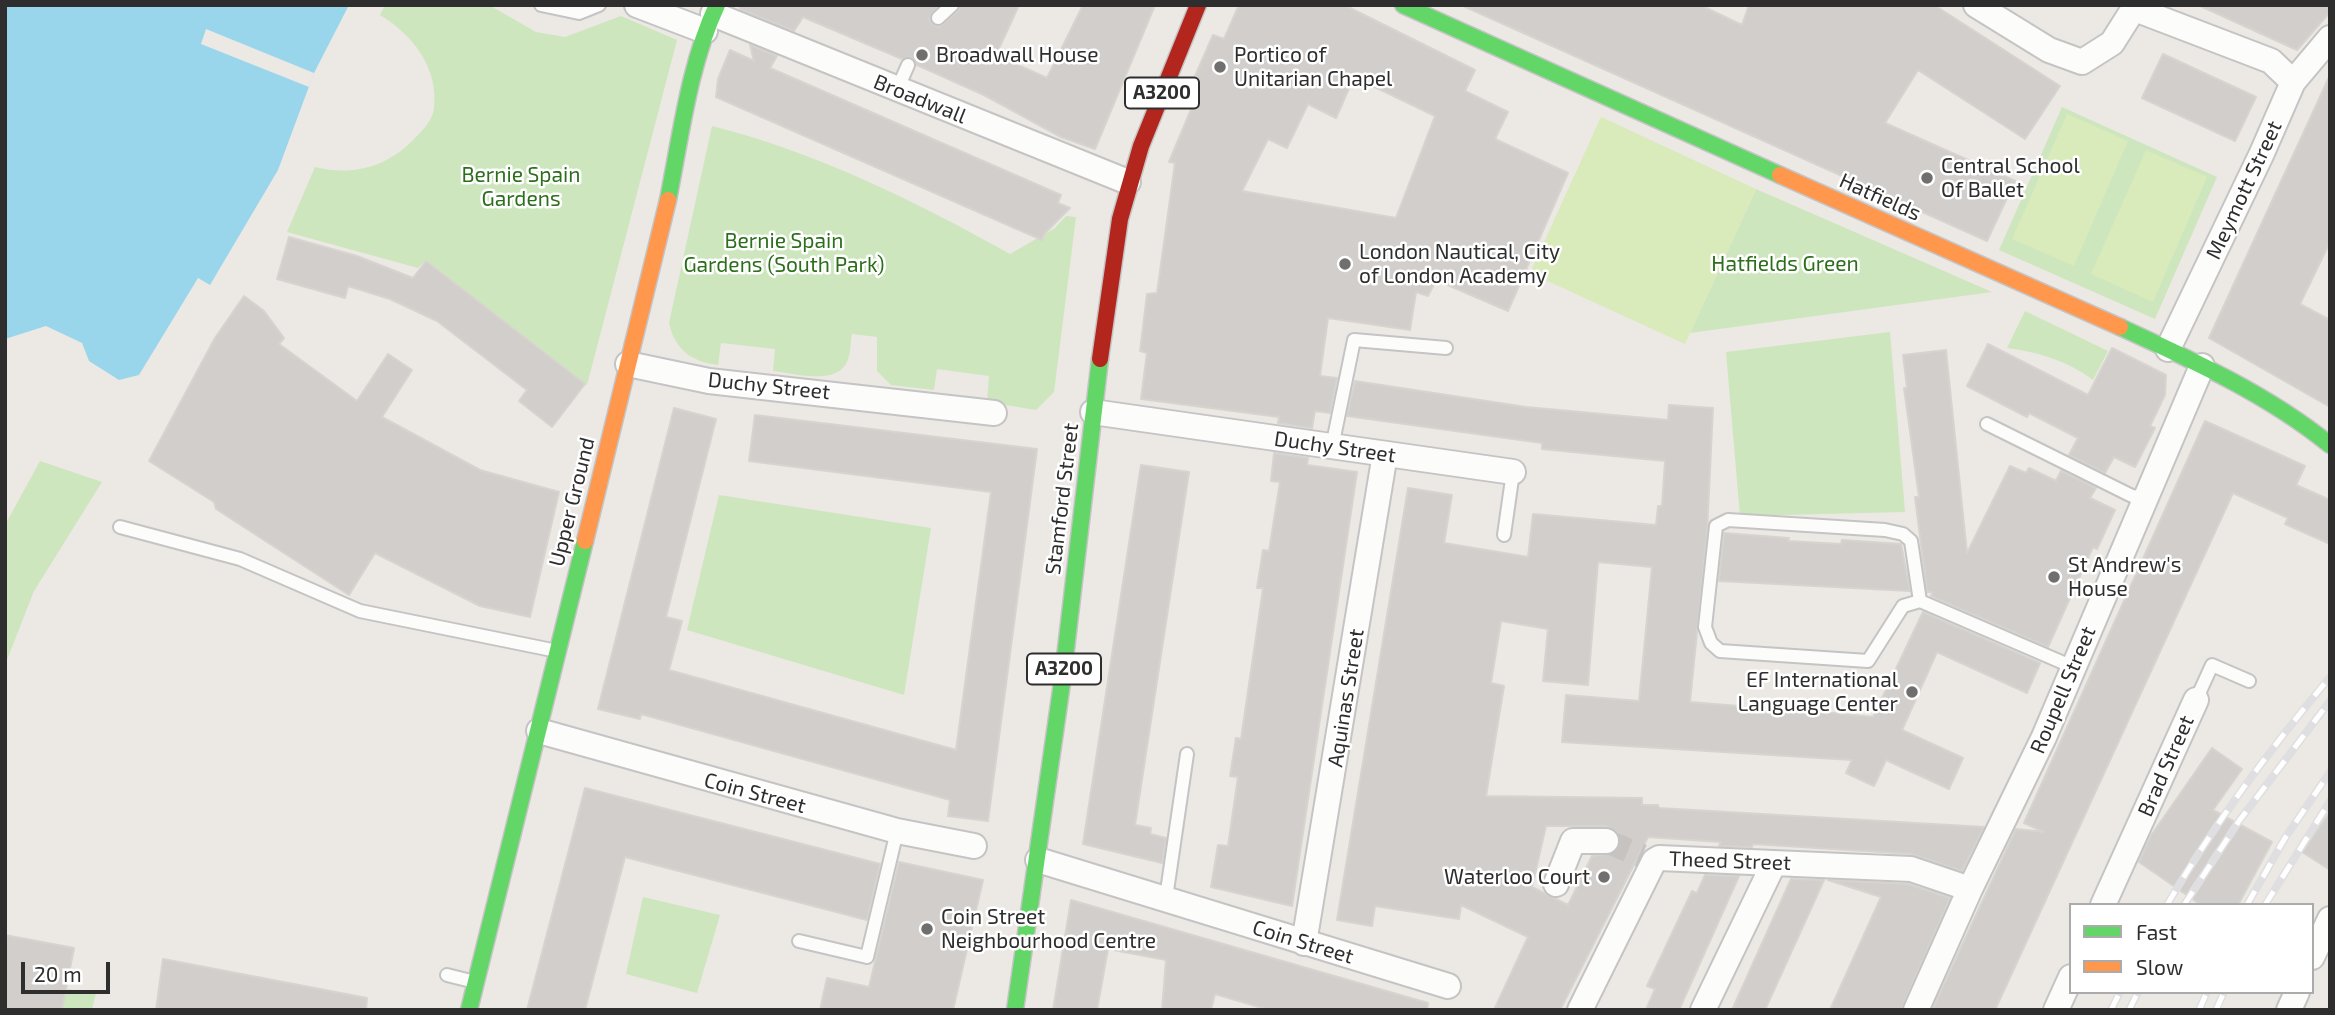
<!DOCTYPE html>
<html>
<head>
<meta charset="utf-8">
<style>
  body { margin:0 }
  #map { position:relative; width:2335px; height:1015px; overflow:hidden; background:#ece8e4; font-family:"Exo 2",sans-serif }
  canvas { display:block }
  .frame { position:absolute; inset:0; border:7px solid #2e2e2e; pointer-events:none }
  .legend { position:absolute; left:2069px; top:903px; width:245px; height:91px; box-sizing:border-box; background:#fff; border:2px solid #ababab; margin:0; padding:9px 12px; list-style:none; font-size:21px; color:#2e2e2e }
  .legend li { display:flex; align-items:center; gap:14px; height:35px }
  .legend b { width:35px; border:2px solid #ababab }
  .scale { position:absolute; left:21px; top:962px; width:89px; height:32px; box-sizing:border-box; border:4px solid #2e2e2e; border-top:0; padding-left:9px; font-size:21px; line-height:24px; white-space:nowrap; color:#2e2e2e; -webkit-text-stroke:5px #fff; paint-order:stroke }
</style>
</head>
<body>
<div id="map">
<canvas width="2335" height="1015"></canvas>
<div class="frame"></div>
<ul class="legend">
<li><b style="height:9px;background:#63d668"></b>Fast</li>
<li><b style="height:9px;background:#ff974d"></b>Slow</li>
</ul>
<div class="scale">20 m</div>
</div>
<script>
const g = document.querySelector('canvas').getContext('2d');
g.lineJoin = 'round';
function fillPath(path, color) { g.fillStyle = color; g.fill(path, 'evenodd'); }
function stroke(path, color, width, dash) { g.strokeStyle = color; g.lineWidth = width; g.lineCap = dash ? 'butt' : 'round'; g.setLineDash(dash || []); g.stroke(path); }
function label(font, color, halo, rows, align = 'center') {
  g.font = font + ' "Exo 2",sans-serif'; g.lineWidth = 5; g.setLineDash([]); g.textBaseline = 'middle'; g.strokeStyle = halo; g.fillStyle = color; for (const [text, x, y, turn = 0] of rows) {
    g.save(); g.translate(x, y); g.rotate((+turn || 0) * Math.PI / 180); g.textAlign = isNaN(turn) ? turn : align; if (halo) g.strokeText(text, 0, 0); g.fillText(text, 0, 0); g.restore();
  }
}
fillPath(new Path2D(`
  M 385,5 L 489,5 L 536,32 L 565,37 L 621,16 L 677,40 L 587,385 L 426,260 L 418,268 L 287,232 L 315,167 C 355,177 390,166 418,135 C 425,128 433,118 434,108 C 439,68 412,34 380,15 Z
  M 2062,107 L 2217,177 L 2155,319 L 1999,250 Z
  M 712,126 C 816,152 917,202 1010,254 L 1055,228 L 1066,216 L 1076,217 L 1054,392 L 1036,410 L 987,402 L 989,376 L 937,369 L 934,390 L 891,385 L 877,371 L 877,337 L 852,334 C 850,343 851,354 847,362 C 836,386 793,373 773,371 L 775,349 L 721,343 L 718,365 C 692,362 675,350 669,323 Z
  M 1756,189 L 1992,292 L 1690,333 Z
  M 2025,311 L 2108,351 L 2093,380 C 2068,361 2038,352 2007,348 Z
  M 1890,332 L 1905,512 L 1740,516 L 1726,352 Z
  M 40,461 L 102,482 L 34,591 L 5,665 L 5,525 Z
  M 719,495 L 931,528 L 904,695 L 687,630 Z
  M 643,897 L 720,915 L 697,993 L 626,974 Z
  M 5,935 L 74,948 L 63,1004 L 68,989 L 96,993 L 92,1010 L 63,1010 L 40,1002 L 5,951 Z`), '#cee6be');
fillPath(new Path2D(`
  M 2067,114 L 2128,141 L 2074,266 L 2012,239 Z
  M 1601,117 L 1756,189 L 1685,344 L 1530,273 Z
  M 2146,150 L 2207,177 L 2153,302 L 2091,274 Z`), '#d9eabb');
fillPath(new Path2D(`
  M 5,5 L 349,5 L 314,73 L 278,170 L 210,285 L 198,278 L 139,375 L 119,380 L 89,361 L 82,343 L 46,326 L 5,339 Z`), '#99d6ec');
fillPath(new Path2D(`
  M 206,29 L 314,73 L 309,87 L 201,44 Z`), '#ece8e4');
const building = new Path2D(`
  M 739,5 L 939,5 L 929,19 L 932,24 L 939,27 L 958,11 L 961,5 L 1019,5 L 996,55 L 1047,78 L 1083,5 L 1155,5 L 1095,149 L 1061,137 L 984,95 L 917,65 L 911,57 L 902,59 L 803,17 L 794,31 L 740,9 Z
  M 1239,5 L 1344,5 L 1475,70 L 1465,91 L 1508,112 L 1495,139 L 1568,173 L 1508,311 L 1436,280 L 1428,296 L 1416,292 L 1410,330 L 1328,318 L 1320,376 L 1337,378 L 1330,413 L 1315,411 L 1312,428 L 1278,423 L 1279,417 L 1141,399 L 1147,353 L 1140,351 L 1147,294 L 1157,293 L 1175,163 L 1169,162 L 1192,107 L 1185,99 L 1213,35 L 1224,39 ZM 1354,77 L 1435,116 L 1396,218 L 1242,191 L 1268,139 L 1287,148 L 1308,104 L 1336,118 Z
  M 1461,5 L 1700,5 L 1742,25 L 1749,5 L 1934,5 L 2060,86 L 2025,139 L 1918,70 L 1885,123 L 2015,181 L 1987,241 Z
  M 2198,5 L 2330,5 L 2330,12 L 2297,50 Z
  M 750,45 L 777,56 L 770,68 L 1061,195 L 1058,203 L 1070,208 L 1045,233 L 1042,240 L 716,97 L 718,79 L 730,50 L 754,61 Z
  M 2163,54 L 2256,97 L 2235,141 L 2142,98 Z
  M 2330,75 L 2330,242 L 2300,304 L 2330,320 L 2330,407 L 2209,338 Z
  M 289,237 L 357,256 L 413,278 L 426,261 L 585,384 L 552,427 L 519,401 L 527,390 L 437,321 L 390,299 L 348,286 L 345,298 L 277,279 Z
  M 244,296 L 264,311 L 284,338 L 279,344 L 357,401 L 388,354 L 412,370 L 382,417 L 480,470 L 559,492 L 530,617 L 480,606 L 375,553 L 349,595 L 216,509 L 214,502 L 149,461 L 215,338 Z
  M 1988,344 L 2088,395 L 2112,348 L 2166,375 L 2165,395 L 2150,426 L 2155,428 L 2135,467 L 2114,457 L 2105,473 L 2069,455 L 2078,438 L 2029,413 L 2027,417 L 1967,386 Z
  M 1946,350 L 1967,553 L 2010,466 L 2026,473 L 2029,468 L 2056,481 L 2061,471 L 2096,488 L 2090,498 L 2115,510 L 2097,549 L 2093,547 L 2048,647 L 1931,596 L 1933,592 L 1927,592 L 1915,497 L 1919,497 L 1904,388 L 1907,388 L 1903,355 Z
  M 1355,381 L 1526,407 L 1668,420 L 1669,405 L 1713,408 L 1707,532 L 1690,702 L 1739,706 L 1739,710 L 1793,713 L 1793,709 L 1873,717 L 1923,612 L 2040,663 L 2027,693 L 1937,652 L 1902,730 L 1963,758 L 1949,789 L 1886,760 L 1874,786 L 1846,773 L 1852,760 L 1562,742 L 1566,695 L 1639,701 L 1652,567 L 1598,562 L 1588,685 L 1543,681 L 1548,629 L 1501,621 L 1491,683 L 1504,686 L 1486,796 L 1642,798 L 1642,805 L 1658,805 L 1659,808 L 1984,827 L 1962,871 L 1912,854 L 1753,844 L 1752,847 L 1719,846 L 1721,842 L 1648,837 L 1560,1010 L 1494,1010 L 1528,937 L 1461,905 L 1459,919 L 1375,906 L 1372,926 L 1337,920 L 1408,488 L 1452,495 L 1444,543 L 1528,557 L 1533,514 L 1656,525 L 1658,506 L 1662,506 L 1665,461 L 1542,449 L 1542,443 L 1347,416 ZM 1546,826 L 1606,826 L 1619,834 L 1619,848 L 1614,853 L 1592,856 L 1568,905 L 1532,887 Z
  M 674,408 L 716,419 L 666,617 L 682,621 L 669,670 L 956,750 L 991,492 L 749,461 L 755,415 L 1037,449 L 988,821 L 948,816 L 950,800 L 641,714 L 640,719 L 598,709 Z
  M 2205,421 L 2305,466 L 2296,485 L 2330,500 L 2330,544 L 2285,524 L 2288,518 L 2233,493 L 1995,1010 L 1932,1010 L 2016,829 L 2044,832 L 2024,823 Z
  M 1274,453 L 1308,458 L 1307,465 L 1357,472 L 1292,906 L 1211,887 L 1218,845 L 1228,846 L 1238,777 L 1230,776 L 1236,738 L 1241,739 L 1258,623 L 1263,588 L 1257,588 L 1263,550 L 1269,551 L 1280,482 L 1271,481 Z
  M 1141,465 L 1189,472 L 1135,825 L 1151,828 L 1150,834 L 1166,838 L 1162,863 L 1083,844 Z
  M 1724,533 L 1789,538 L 1788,541 L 1841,544 L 1842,540 L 1901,544 L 1910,591 L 1719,581 Z
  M 2212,748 L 2242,769 L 2213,810 L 2272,842 L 2238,905 L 2201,905 L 2139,862 L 2150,837 Z
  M 585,788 L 880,864 L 867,920 L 625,857 L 585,1010 L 527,1010 Z
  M 2330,812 L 2330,870 L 2302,852 Z
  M 899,862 L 983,880 L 953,1010 L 820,1010 L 827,978 L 869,987 Z
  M 1705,875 L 1739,876 L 1679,1010 L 1646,1010 L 1655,989 L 1647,986 L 1692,891 L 1697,893 Z
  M 1791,879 L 1824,880 L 1765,1010 L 1732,1010 Z
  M 1828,880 L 1908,884 L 1950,898 L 1901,1010 L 1830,1010 L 1881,897 Z
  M 1071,900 L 1428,1003 L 1427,1010 L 1269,1010 L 1215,994 L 1211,1010 L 1162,1010 L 1166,960 L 1108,949 L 1097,1010 L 1053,1010 Z
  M 5,935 L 74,948 L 62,1010 L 5,1010 Z
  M 163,959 L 367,998 L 366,1010 L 156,1010 Z`);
fillPath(building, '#d1cecb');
stroke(building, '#d7d4d0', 2);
stroke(new Path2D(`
  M 1606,841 L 1642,856`), '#c6c3c0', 24, [24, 12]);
const lane = new Path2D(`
  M 541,5 L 579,13 L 599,5
  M 938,18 L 952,5
  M 897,90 L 908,65
  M 1987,424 L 2132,496 L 2144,498
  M 1332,447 L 1354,340 L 1446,348
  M 120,527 L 240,559 L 360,611 L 557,651
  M 1504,535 L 1513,472
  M 1920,601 L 1911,541 L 1903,534 L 1885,530 L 1728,520 L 1716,526 L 1705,627 L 1711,643 L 1720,651 L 1868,661 L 1903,606 L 1920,601 L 2073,667
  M 2196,700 L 2212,665 L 2249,681
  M 1166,898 L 1187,754
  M 799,941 L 867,957 L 897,831
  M 447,975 L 475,982`);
const street = new Path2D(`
  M 637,5 L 705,31
  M 1976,5 L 2049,50 L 2082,62 L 2112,43 L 2136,5
  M 2135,9 L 2271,61 L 2293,82
  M 713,14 L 1128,182
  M 2168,349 L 2262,153 L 2293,82 L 2330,38
  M 628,364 L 709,381 L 994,413
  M 1093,412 L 1513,472
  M 539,731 L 897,831 L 974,846
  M 1038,860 L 1448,986
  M 1556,884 L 1573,841 L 1606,841
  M 2103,905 L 2196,700
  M 1304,943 L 1385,454
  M 2312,957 L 2330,919
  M 1580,1010 L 1654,861 L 1659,858 L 1911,869 L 1970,889
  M 1703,1010 L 1774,863
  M 1916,1010 L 1970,889 L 2044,737 L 2202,366
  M 2056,1010 L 2071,977
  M 2289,1010 L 2297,992`);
const fast = new Path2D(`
  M 1403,5 L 1780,175
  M 668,200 C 681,135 689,65 717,5
  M 2120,327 C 2192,360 2269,395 2330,445
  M 469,1010 L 585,541
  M 1015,1010 L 1062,683 L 1100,359`);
const slow = new Path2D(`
  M 1780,175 L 2120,327
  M 585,541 L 668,200`);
const jam = new Path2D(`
  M 1100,359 L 1120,219 L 1141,146 L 1198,5`);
stroke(lane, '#c5c4c5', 16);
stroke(street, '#c5c4c5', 28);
stroke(fast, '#c5c4c5', 19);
stroke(slow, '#c5c4c5', 19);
stroke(jam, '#c5c4c5', 19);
stroke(lane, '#fcfcfb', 12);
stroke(street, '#fcfcfb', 24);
stroke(fast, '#63d668', 16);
stroke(slow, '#ff974d', 16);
stroke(jam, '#b3261e', 16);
const rail = new Path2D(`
  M 2167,905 C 2214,824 2270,749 2330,677
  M 2184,905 L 2239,821 L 2330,701
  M 2247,905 L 2285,838 L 2330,772
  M 2265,905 L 2330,801
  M 2111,1010 L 2120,992
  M 2129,1010 L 2138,992
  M 2199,1010 L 2207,992
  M 2216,1010 L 2224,992`);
stroke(rail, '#dfdfe1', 8);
stroke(rail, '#fff', 5, [16]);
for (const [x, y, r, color] of [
  [922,55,7,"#706f6e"],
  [1220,67,7,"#706f6e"],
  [1927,178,7,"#706f6e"],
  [1345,264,7,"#706f6e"],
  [2054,577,7,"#706f6e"],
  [1912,692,7,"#706f6e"],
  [1604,877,7,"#706f6e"],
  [927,929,7,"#706f6e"]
]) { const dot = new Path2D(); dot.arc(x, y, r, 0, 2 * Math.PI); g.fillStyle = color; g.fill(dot); stroke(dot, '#fff', 2.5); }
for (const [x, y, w] of [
  [1162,93,74],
  [1064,669,74]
]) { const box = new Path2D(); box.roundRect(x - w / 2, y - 15.5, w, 31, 5); g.fillStyle = '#fff'; g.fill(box); stroke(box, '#2e2e2e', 2); }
label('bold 19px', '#2e2e2e', null, [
  ["A3200",1162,93],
  ["A3200",1064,669]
]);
label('21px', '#2e2e2e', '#fff', [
  ["Broadwall House",936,55],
  ["Portico of",1234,55],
  ["Unitarian Chapel",1234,79],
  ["Central School",1941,166],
  ["Of Ballet",1941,190],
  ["London Nautical, City",1359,252],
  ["of London Academy",1359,276],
  ["St Andrew's",2068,565],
  ["House",2068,589],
  ["EF International",1898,680,"right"],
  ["Language Center",1898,704,"right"],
  ["Waterloo Court",1590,877,"right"],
  ["Coin Street",941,917],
  ["Neighbourhood Centre",941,941]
], 'left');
label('21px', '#2e2e2e', '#fff', [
  ["Broadwall",920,99,22],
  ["Meymott Street",2244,190,-65],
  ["Hatfields",1880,197,24],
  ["Duchy Street",769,386,6],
  ["Duchy Street",1335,447,8],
  ["Stamford Street",1062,499,-83],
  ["Upper Ground",572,502,-76],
  ["Roupell Street",2063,690,-67],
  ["Aquinas Street",1346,698,-81],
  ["Brad Street",2166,766,-66],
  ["Coin Street",755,793,15],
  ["Theed Street",1730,861,2],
  ["Coin Street",1303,942,17]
]);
label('21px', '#2c6e1b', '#fff', [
  ["Bernie Spain",521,175],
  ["Gardens",521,199],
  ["Bernie Spain",784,241],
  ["Gardens (South Park)",784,265],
  ["Hatfields Green",1785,264]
]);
</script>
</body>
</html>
